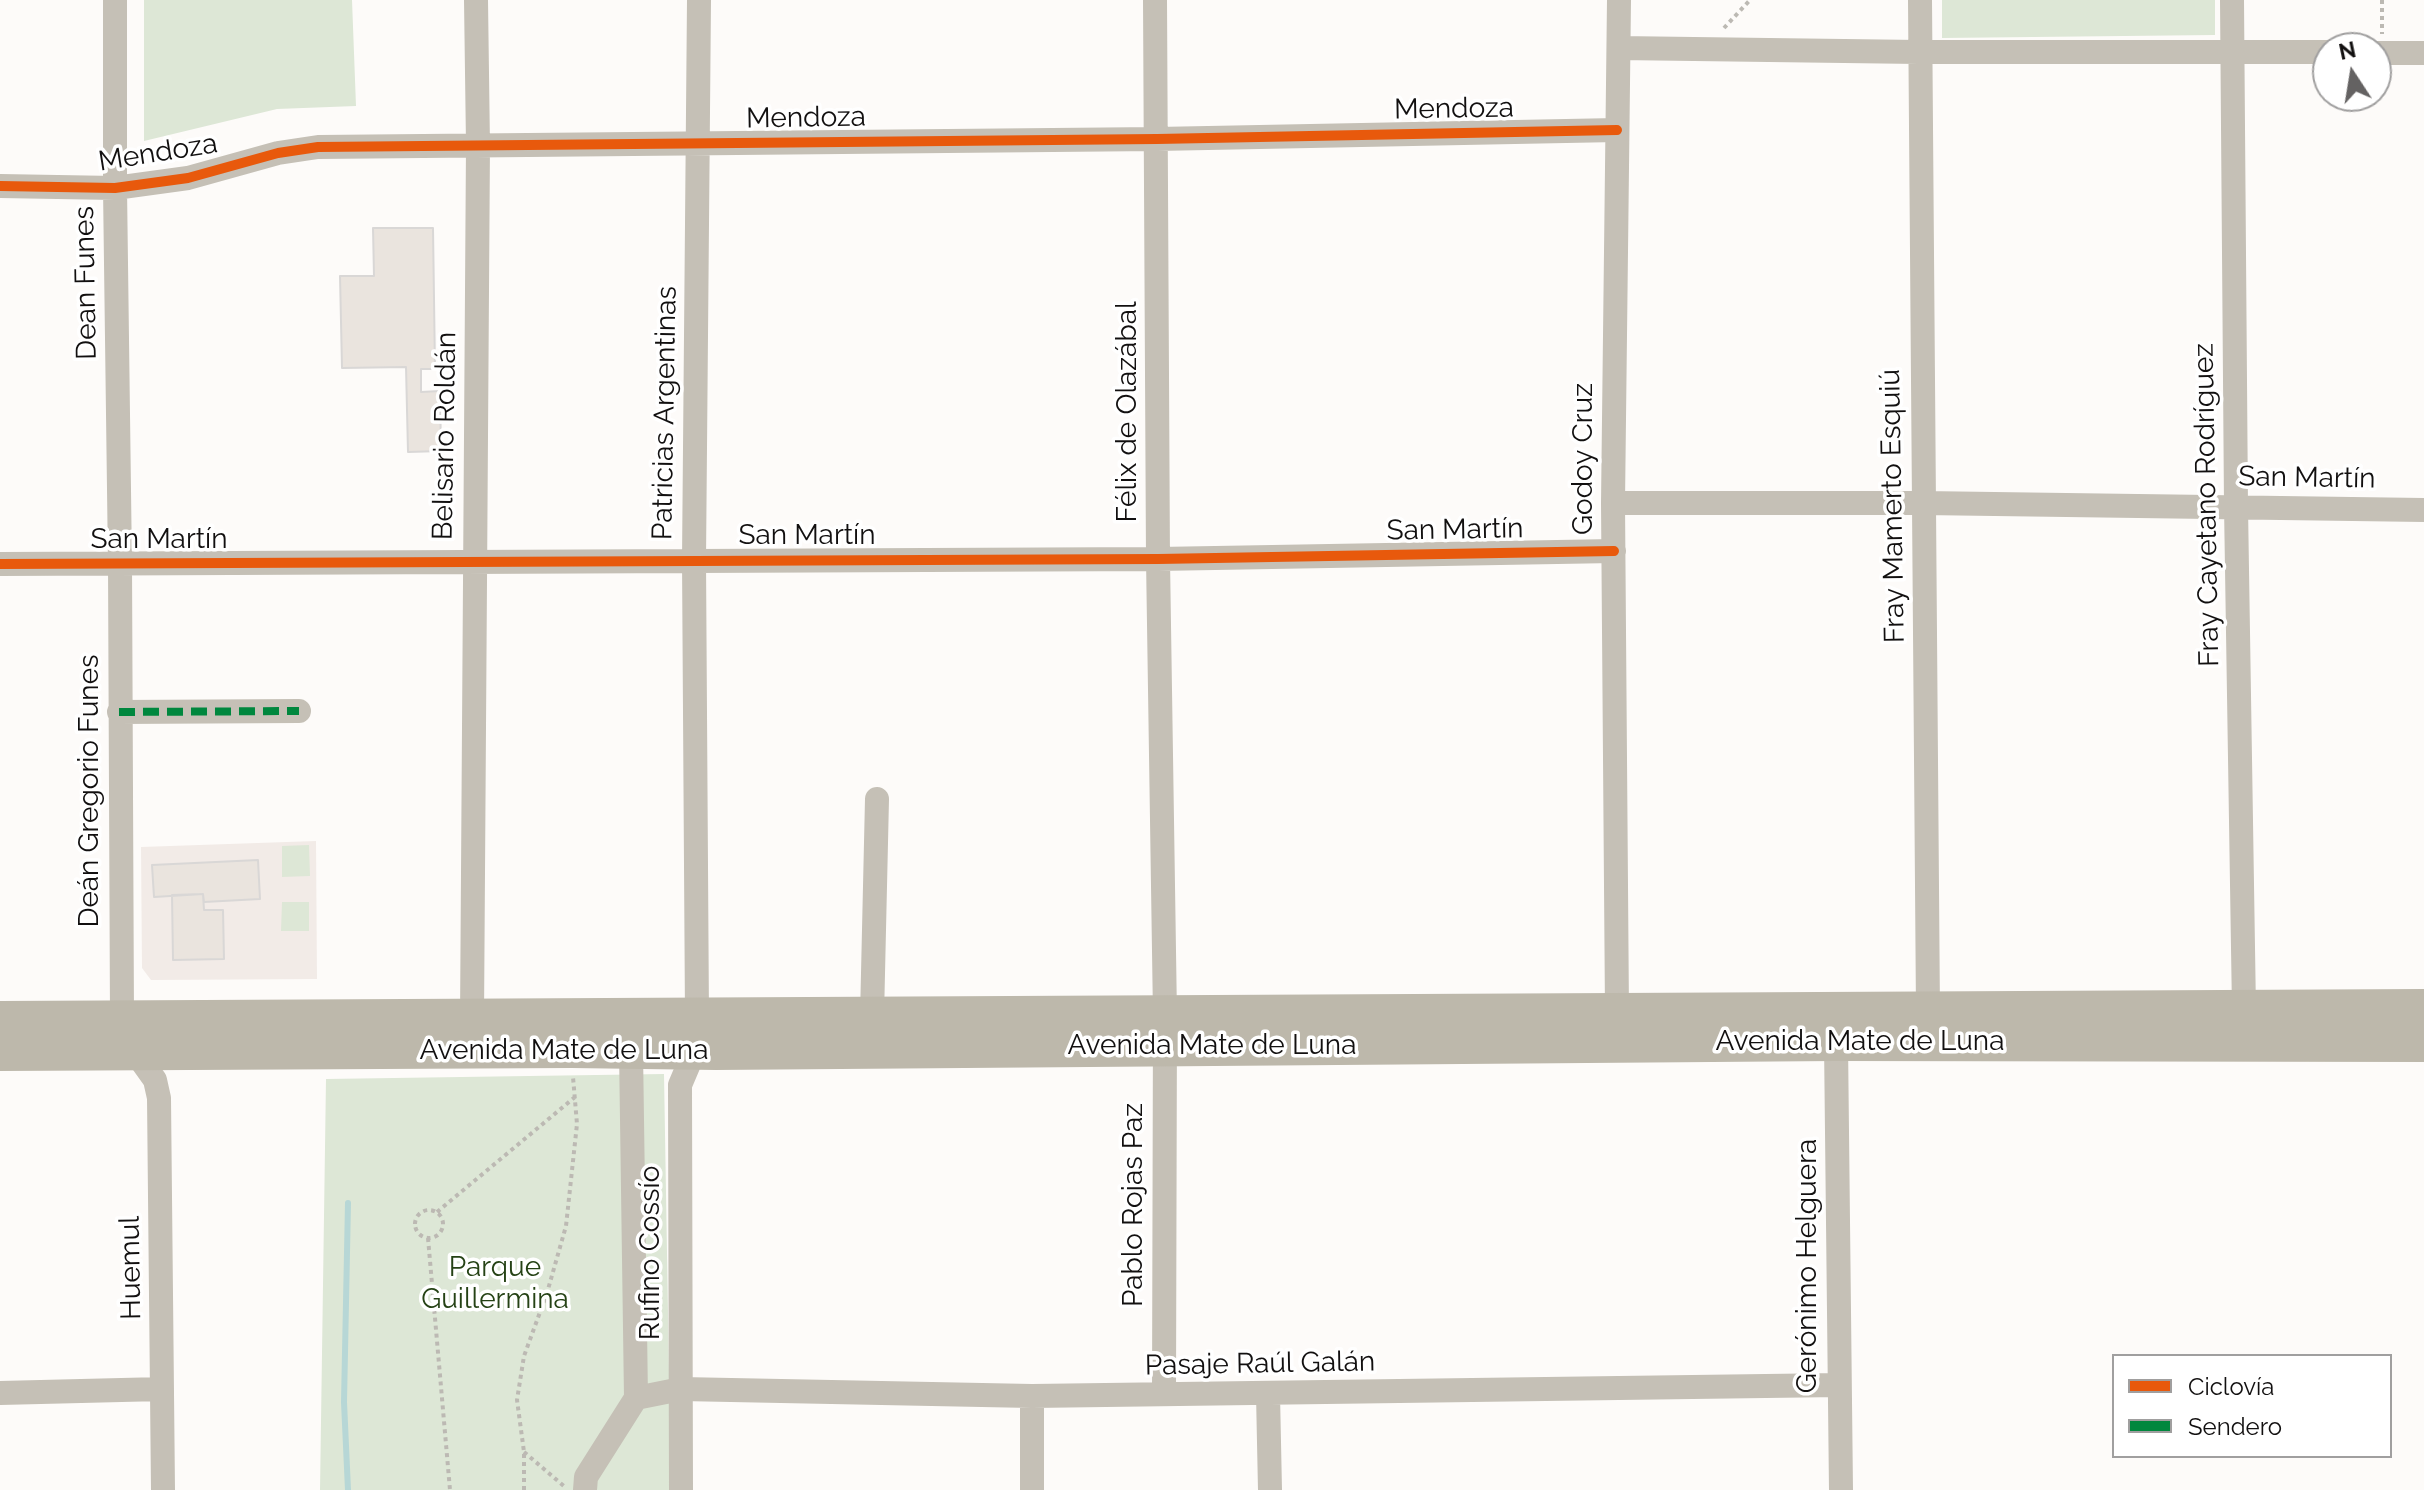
<!DOCTYPE html>
<html>
<head>
<meta charset="utf-8">
<style>
  body { margin:0 }
  #map { position:relative; width:2424px; height:1490px; overflow:hidden; background:#fdfbf9; font-family:Raleway,sans-serif }
  canvas { display:block }
  .legend { position:absolute; left:2112px; top:1354px; width:280px; height:104px; box-sizing:border-box; background:#fff; border:2px solid #a09f9f; margin:0; padding:10px 14px; list-style:none; font-size:24px; color:#121010 }
  .legend li { display:flex; align-items:center; gap:16px; height:40px }
  .legend b { width:40px; border:2px solid #a09f9f }
  .north { position:absolute; left:2312px; top:32px; width:80px; height:80px; box-sizing:border-box; background:#fff; border:2px solid #a09f9f; border-radius:50%; rotate:348deg; font-size:22px; font-weight:700; line-height:32px; text-align:center; color:#121010 }
  .north::after { content:''; display:block; margin:auto; width:28px; height:36px; background:#646262; clip-path:polygon(50% 0,100% 100%,50% 72%,0 100%) }
</style>
</head>
<body>
<div id="map">
<canvas width="2424" height="1490"></canvas>
<ul class="legend">
<li><b style="height:10px;background:#e8590c"></b>Ciclovía</li>
<li><b style="height:10px;background:#00873e"></b>Sendero</li>
</ul>
<div class="north">N</div>
</div>
<script>
const g = document.querySelector('canvas').getContext('2d');
g.lineJoin = 'round';
function fillPath(path, color) { g.fillStyle = color; g.fill(path, 'evenodd'); }
function stroke(path, color, width, dash) { g.strokeStyle = color; g.lineWidth = width; g.lineCap = dash ? 'butt' : 'round'; g.setLineDash(dash || []); g.stroke(path); }
function label(font, color, halo, rows, align = 'center') {
  g.font = font + ' Raleway,sans-serif'; g.lineWidth = 7; g.setLineDash([]); g.textBaseline = 'middle'; g.strokeStyle = halo; g.fillStyle = color; for (const [text, x, y, turn = 0] of rows) {
    g.save(); g.translate(x, y); g.rotate((+turn || 0) * Math.PI / 180); g.textAlign = isNaN(turn) ? turn : align; if (halo) g.strokeText(text, 0, 0); g.fillText(text, 0, 0); g.restore();
  }
}
fillPath(new Path2D(`
  M 316,841 L 317,979 L 151,980 L 142,968 L 141,847 Z`), '#f2ebe7');
fillPath(new Path2D(`
  M 144,0 L 352,0 L 356,106 L 277,109 L 144,141 Z
  M 1942,0 L 2215,0 L 2215,35 L 1942,38 Z
  M 309,845 L 310,876 L 282,877 L 282,846 Z
  M 282,902 L 309,902 L 309,931 L 281,931 Z
  M 664,1074 L 671,1490 L 320,1490 L 326,1079 Z`), '#dde7d6');
stroke(new Path2D(`
  M 348,1203 L 344,1402 L 348,1490`), '#b7d7d6', 6);
const building = new Path2D(`
  M 373,228 L 433,228 L 435,369 L 421,369 L 421,392 L 440,391 L 441,451 L 408,452 L 406,367 L 342,368 L 340,276 L 374,276 Z
  M 258,860 L 260,899 L 204,902 L 203,894 L 154,897 L 152,865 Z
  M 203,894 L 204,910 L 223,910 L 224,959 L 173,960 L 172,895 Z`);
fillPath(building, '#eae4de');
stroke(building, '#d9d7d6', 2);
stroke(new Path2D(`
  M 2382,0 L 2382,34
  M 1724,28 L 1750,0
  M415 1224a14 14 0 1 1 28 0a14 14 0 1 1-28 0Z
  M 437,1212 L 575,1097
  M 428,1238 L 450,1490
  M 524,1452 L 565,1487
  M 524,1490 L 524,1452 L 517,1400 L 524,1356 L 547,1293 L 566,1226 L 577,1124 L 573,1077`), '#bcb9b3', 4, [4, 4]);
stroke(new Path2D(`
  M 115,0 L 115,188 L 120,564 L 122,1018 L 135,1052 L 155,1080 L 159,1098 L 163,1490
  M 1155,0 L 1158,559 L 1165,1016 L 1164,1394
  M 1920,0 L 1928,1011
  M 2232,0 L 2236,506 L 2244,1010
  M 1619,48 L 1919,52 L 2328,52
  M 2376,53 L 2424,53
  M 0,186 L 115,188 L 188,178 L 278,153 L 318,147 L 1157,139 L 1617,130
  M 1613,503 L 1923,503 L 2424,510
  M 0,564 L 1158,559 L 1614,551
  M 119,712 L 299,711
  M 1617,1013 L 1613,503 L 1619,0
  M 472,1017 L 478,145 L 476,0
  M 872,1017 L 877,799
  M 1836,1042 L 1841,1490
  M 631,1050 L 636,1398
  M 0,1393 L 162,1389
  M 1268,1394 L 1270,1490
  M 1032,1396 L 1032,1490
  M 585,1490 L 586,1477 L 636,1398 L 681,1389 L 1032,1396 L 1839,1385
  M 681,1490 L 680,1085 L 694,1052 L 697,1018 L 694,560 L 699,0`), '#c5c0b6', 24);
stroke(new Path2D(`
  M 0,1020 L 2424,1008
  M 0,1052 L 571,1049 L 716,1051 L 1836,1042 L 2424,1043`), '#bdb8ab', 38);
stroke(new Path2D(`
  M 119,712 L 299,711`), '#00873e', 8, [16, 8]);
stroke(new Path2D(`
  M 0,186 L 115,188 L 188,178 L 278,153 L 318,147 L 1157,139 L 1617,130
  M 0,564 L 1158,559 L 1614,551`), '#e8590c', 10);
label('28px', '#121010', '#fff', [
  ["Mendoza",1454,109,-1],
  ["Mendoza",806,118,-1],
  ["Mendoza",158,153,-9],
  ["Dean Funes",86,283,-91],
  ["Félix de Olazábal",1128,412,-90],
  ["Patricias Argentinas",665,413,-89],
  ["Belisario Roldán",445,436,-89],
  ["Godoy Cruz",1584,459,-90],
  ["San Martín",2307,478,1],
  ["Fray Cayetano Rodríguez",2207,505,-91],
  ["Fray Mamerto Esquiú",1893,506,-91],
  ["San Martín",1455,530,-1],
  ["San Martín",807,536],
  ["San Martín",159,540],
  ["Deán Gregorio Funes",90,791,-90],
  ["Avenida Mate de Luna",1860,1042],
  ["Avenida Mate de Luna",1212,1046],
  ["Avenida Mate de Luna",564,1051],
  ["Pablo Rojas Paz",1134,1205,-90],
  ["Rufino Cossío",651,1253,-90],
  ["Gerónimo Helguera",1808,1266,-90],
  ["Huemul",131,1268,-91],
  ["Pasaje Raúl Galán",1260,1364,-1]
]);
label('28px', '#254215', '#fff', [
  ["Parque",495,1268],
  ["Guillermina",495,1300]
]);
</script>
</body>
</html>
